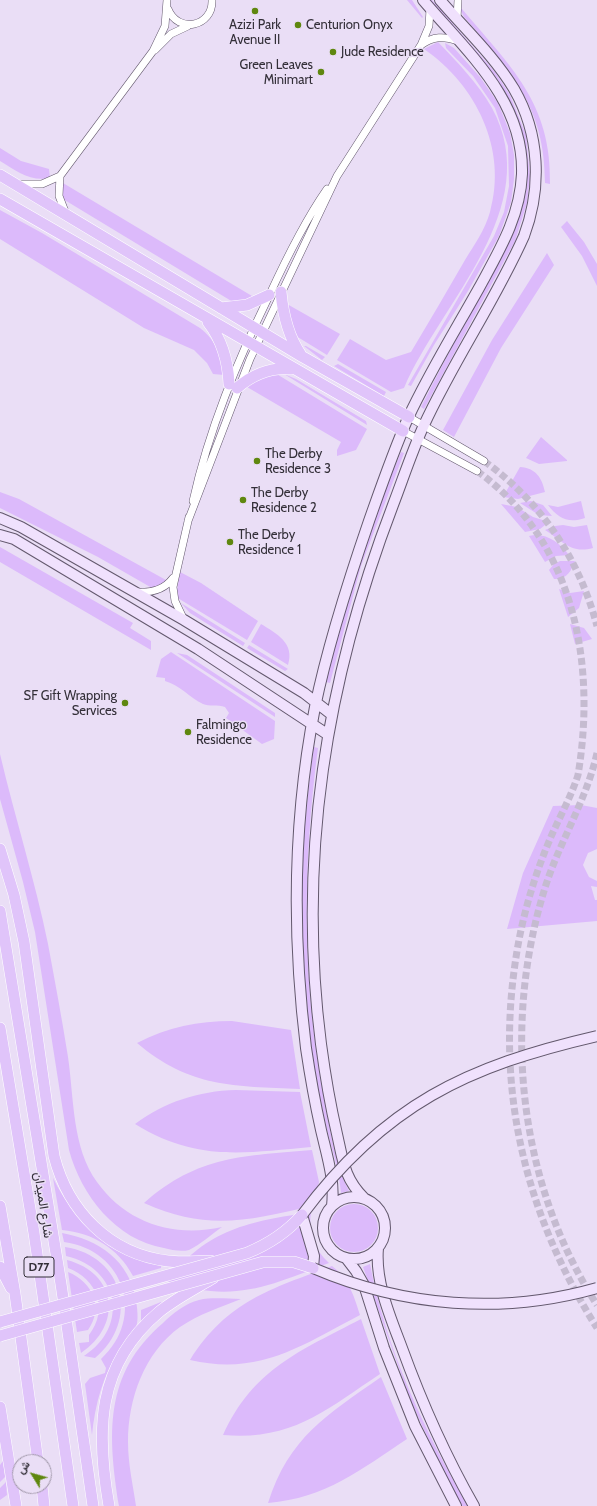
<!DOCTYPE html>
<html>
<head>
<meta charset="utf-8">
<style>
  body { margin:0 }
  #map { position:relative; width:597px; height:1506px; overflow:hidden; background:#eadef6; font-family:Cabin,Vazirmatn,sans-serif }
  canvas { display:block }
  .north { position:absolute; left:12px; top:1454px; width:40px; height:40px; box-sizing:border-box; background:#eadef6; border:1px solid #a198aa; border-radius:50%; rotate:307deg; font-size:11px; font-weight:700; line-height:16px; text-align:center; color:#332f38 }
  .north::after { content:''; display:block; margin:auto; width:14px; height:18px; background:#5f870f; clip-path:polygon(50% 0,100% 100%,50% 72%,0 100%) }
</style>
</head>
<body>
<div id="map">
<canvas width="597" height="1506"></canvas>
<div class="north">ش</div>
</div>
<script>
const g = document.querySelector('canvas').getContext('2d');
g.lineJoin = 'round';
function fillPath(path, color) { g.fillStyle = color; g.fill(path, 'evenodd'); }
function stroke(path, color, width, dash) { g.strokeStyle = color; g.lineWidth = width; g.lineCap = dash ? 'butt' : 'round'; g.setLineDash(dash || []); g.stroke(path); }
function label(font, color, halo, rows, align = 'center') {
  g.font = font + ' Cabin,Vazirmatn,sans-serif'; g.lineWidth = 3; g.setLineDash([]); g.textBaseline = 'middle'; g.strokeStyle = halo; g.fillStyle = color; for (const [text, x, y, turn = 0] of rows) {
    g.save(); g.translate(x, y); g.rotate((+turn || 0) * Math.PI / 180); g.textAlign = isNaN(turn) ? turn : align; if (halo) g.strokeText(text, 0, 0); g.fillText(text, 0, 0); g.restore();
  }
}
fillPath(new Path2D(`
  M 407,0 L 412,0 L 423,17 L 422,18 Z
  M 429,0 L 432,0 L 495,72 L 510,95 L 526,135 L 530,177 L 527,203 L 515,241 L 424,409 L 421,407 C 438,373 456,339 475,305 C 513,235 551,179 509,99 C 491,64 454,30 429,0 Z
  M 460,9 L 462,9 C 510,66 552,103 550,184 L 545,183 C 545,106 511,72 464,17 Z
  M 438,42 C 457,62 478,83 492,108 C 546,208 441,302 404,388 L 391,392 L 337,360 L 350,339 L 386,360 L 411,352 C 429,322 447,291 465,260 C 474,245 485,230 490,212 C 508,149 476,85 424,49 Z
  M 445,43 L 454,48 L 480,77 L 498,103 L 510,133 L 514,155 L 514,179 L 511,202 L 499,236 L 468,291 L 434,345 L 411,386 L 408,385 L 494,236 L 504,212 L 509,186 L 508,146 L 495,108 L 473,76 L 446,48 Z
  M 0,148 L 21,161 L 49,169 L 50,178 C 30,182 17,171 0,161 Z
  M 63,183 L 252,296 L 250,301 L 233,302 L 63,199 L 61,195 Z
  M 0,210 L 42,233 L 200,328 C 217,341 220,355 224,375 L 213,374 L 207,363 L 194,350 L 144,328 L 0,239 Z
  M 567,221 L 584,242 L 597,264 L 597,286 L 582,256 L 561,227 Z
  M 547,253 L 554,265 L 501,348 L 454,437 L 443,430 L 492,340 Z
  M 287,304 L 340,334 L 327,355 L 296,336 L 292,328 Z
  M 304,346 L 306,346 L 325,357 L 322,360 Z
  M 338,364 L 386,392 L 384,396 L 334,366 Z
  M 275,373 L 367,429 L 356,450 L 337,456 L 337,450 L 341,442 L 247,387 L 251,383 Z
  M 284,374 L 296,379 L 366,421 L 367,425 Z
  M 541,437 L 567,460 L 567,461 L 539,464 L 526,458 Z
  M 401,452 L 404,453 L 361,566 L 330,683 L 326,682 C 344,604 369,526 401,452 Z
  M 520,467 C 536,468 542,478 545,492 L 518,499 L 503,497 Z
  M 0,492 L 19,499 L 166,580 L 160,585 L 152,588 L 98,557 L 0,508 Z
  M 531,501 L 543,505 L 552,516 L 539,515 L 520,503 Z
  M 581,501 L 585,518 C 568,524 558,518 548,505 L 558,507 Z
  M 501,504 L 517,507 L 533,517 L 549,522 L 540,529 L 525,532 Z
  M 563,525 L 574,527 L 587,525 L 593,548 C 570,554 563,541 545,530 L 555,526 Z
  M 529,536 C 545,532 559,542 569,555 L 556,556 L 545,562 Z
  M 0,547 L 133,623 L 130,628 L 151,641 L 151,650 L 0,562 Z
  M 560,561 L 575,561 C 571,571 567,580 554,579 L 549,570 L 554,564 Z
  M 180,572 L 201,583 L 258,621 L 247,640 L 176,597 Z
  M 559,589 L 570,593 L 584,591 L 579,608 L 568,617 Z
  M 181,603 L 245,643 L 243,646 L 190,613 Z
  M 261,624 C 277,634 295,643 288,665 L 251,642 Z
  M 570,624 L 584,628 L 592,639 L 575,644 Z
  M 249,645 L 288,669 L 285,671 L 247,648 Z
  M 171,652 L 275,721 L 274,739 L 262,744 L 226,718 L 229,713 L 225,707 C 218,704 209,707 203,704 C 190,698 180,685 165,681 L 165,678 L 156,677 L 161,659 Z
  M 177,653 L 187,655 L 275,713 L 275,717 Z
  M 314,747 L 318,748 C 302,867 302,986 325,1103 C 331,1133 335,1164 349,1191 L 341,1193 C 339,1170 332,1149 326,1127 C 320,1103 315,1078 312,1053 C 296,951 299,849 314,747 Z
  M 0,754 C 15,818 35,880 48,944 C 55,982 62,1019 68,1057 C 74,1098 72,1148 97,1182 C 126,1223 174,1238 222,1227 C 212,1234 200,1245 189,1250 C 182,1252 171,1250 164,1248 C 116,1240 81,1195 69,1150 L 35,932 L 23,882 L 0,799 Z
  M 581,805 L 597,808 L 597,849 L 588,853 L 583,865 L 589,877 L 597,881 L 597,887 L 591,886 L 595,900 L 597,900 L 597,921 L 507,929 L 523,873 L 553,806 Z
  M 232,1021 L 291,1030 L 300,1089 C 234,1086 190,1088 137,1043 C 168,1027 198,1021 232,1021 Z
  M 236,1090 L 300,1092 L 311,1147 C 243,1153 197,1162 135,1124 C 165,1102 198,1091 236,1090 Z
  M 312,1150 L 319,1182 L 313,1206 C 249,1220 208,1232 144,1203 C 198,1155 245,1156 312,1150 Z
  M 53,1178 C 75,1223 112,1254 161,1266 L 161,1268 L 133,1276 C 118,1248 93,1233 62,1230 Z
  M330 1228a24 24 0 1 1 48 0a24 24 0 1 1-48 0Z
  M 311,1212 C 308,1231 314,1250 329,1263 C 269,1286 232,1304 167,1281 C 208,1228 249,1222 311,1212 Z
  M 62,1233 C 99,1240 129,1260 136,1300 C 137,1307 139,1320 136,1327 C 133,1335 124,1342 120,1349 C 103,1375 95,1404 92,1435 L 85,1384 L 90,1378 L 105,1373 L 106,1368 L 101,1359 C 146,1318 125,1250 64,1242 Z
  M 65,1247 C 124,1256 140,1321 95,1358 L 84,1356 C 130,1326 119,1268 66,1256 Z
  M 67,1260 C 117,1273 123,1325 81,1353 L 79,1343 L 89,1342 L 89,1335 C 109,1309 97,1279 68,1268 Z
  M 370,1264 C 386,1349 425,1432 468,1506 L 461,1506 L 455,1496 L 411,1402 L 363,1267 Z
  M 332,1266 C 349,1279 354,1296 360,1315 C 301,1346 259,1376 190,1360 C 227,1301 271,1289 332,1266 Z
  M 68,1272 C 93,1282 104,1308 88,1330 L 77,1332 Z
  M 241,1299 C 221,1307 199,1314 180,1327 C 144,1353 128,1399 128,1442 C 128,1464 133,1485 136,1506 L 119,1506 C 108,1436 103,1374 163,1323 C 172,1314 186,1303 199,1300 C 212,1297 228,1299 241,1299 Z
  M 161,1302 L 162,1303 L 141,1322 L 141,1310 Z
  M 361,1319 L 380,1374 C 326,1410 292,1441 223,1435 C 253,1369 300,1351 361,1319 Z
  M 381,1377 L 407,1439 C 360,1470 326,1498 268,1503 C 289,1437 327,1415 381,1377 Z
  M 3,1461 L 5,1477 L 0,1482 L 0,1465 Z
  M 6,1482 L 7,1495 L 0,1500 L 0,1488 Z`), '#dcbafb');
stroke(new Path2D(`
  M 484,461 C 541,502 579,558 597,626
  M 477,471 C 573,540 597,661 578,775 C 571,797 559,818 550,839 C 533,879 521,921 515,964 C 496,1095 527,1217 597,1328
  M 597,753 C 586,802 558,844 544,891 C 502,1028 519,1184 597,1305`), '#c5bbd0', 7, [7, 3.5]);
const street = new Path2D(`
  M 168,9 C 178,34 213,27 212,0
  M 457,19 L 458,0
  M 421,45 L 429,26 L 430,9
  M 155,50 L 171,34 L 188,26
  M 60,176 L 59,196 L 66,214
  M 19,184 L 42,184 L 60,176 L 153,51 L 165,26 L 167,0
  M 409,417 L 484,461
  M 403,431 L 477,471
  M 193,501 C 209,429 237,362 269,296 C 286,259 304,222 327,189
  M 188,521 L 250,359 L 337,176 L 421,45 C 433,36 444,36 458,41
  M 137,592 C 152,593 164,590 173,578
  M 184,620 L 175,601 L 173,587 L 189,517`);
const secondary = new Path2D(`
  M 0,518 L 21,527 L 184,620 L 304,693 L 331,714
  M 0,535 L 14,539 L 198,649 L 327,734
  M323 1228a31 31 0 1 1 62 0a31 31 0 1 1-62 0Z
  M 364,1198 C 357,1191 351,1183 347,1173 C 342,1161 340,1147 337,1134 C 330,1104 325,1074 321,1044 C 297,857 326,680 393,505 C 403,479 412,451 424,425 C 454,360 495,301 524,236 C 542,188 540,134 514,89 C 494,56 465,29 440,0
  M 332,1206 C 335,1180 327,1156 321,1130 C 315,1103 310,1075 306,1048 C 292,934 293,819 315,707 C 328,644 348,582 369,521 C 381,487 393,452 408,418 C 429,373 455,331 479,288 C 499,251 520,217 522,174 C 524,100 467,52 423,0
  M 302,1215 L 314,1256 L 313,1268
  M 378,1248 C 375,1282 390,1316 402,1348 C 422,1403 445,1455 474,1506
  M 346,1258 L 356,1271 L 364,1285 L 384,1348 L 415,1426 L 456,1506`);
const primary = new Path2D(`
  M 0,175 L 303,357 L 409,417
  M 0,199 L 403,431
  M 281,292 C 283,315 288,336 301,355
  M 221,308 L 247,305 L 269,295
  M 208,322 C 222,340 228,361 229,384
  M 237,388 C 252,375 270,367 291,369
  M 0,849 L 14,895 L 24,942 L 54,1156 C 68,1211 109,1254 168,1261 C 182,1263 196,1261 211,1261
  M 0,911 L 61,1284 L 93,1506
  M 0,1028 L 34,1233 L 73,1506
  M 0,1206 L 15,1294 L 38,1462
  M 0,1267 L 11,1288
  M 0,1407 L 16,1506
  M 42,1486 L 44,1506
  M 109,1506 C 96,1432 96,1365 159,1312 C 175,1299 194,1289 213,1278`);
stroke(street, '#63586d', 8);
stroke(secondary, '#63586d', 12);
stroke(primary, '#fff', 12);
stroke(street, '#fff', 7);
stroke(secondary, '#f0e1fd', 10);
stroke(primary, '#e0c4fa', 11);
const secondaryBridge = new Path2D(`
  M 302,1215 C 384,1105 467,1066 597,1036
  M 313,1268 C 404,1307 502,1315 597,1288`);
const primaryBridge = new Path2D(`
  M 0,1322 L 247,1253 C 269,1244 287,1232 302,1215
  M 0,1336 L 263,1262 L 294,1262 L 313,1268`);
stroke(secondaryBridge, '#63586d', 12, []);
stroke(primaryBridge, '#fff', 12, []);
stroke(secondaryBridge, '#f0e1fd', 10);
stroke(primaryBridge, '#e0c4fa', 11);
for (const [x, y, r, color] of [
  [255,11,4,"#5f870f"],
  [298,25,4,"#5f870f"],
  [333,52,4,"#5f870f"],
  [321,72,4,"#5f870f"],
  [257,461,4,"#5f870f"],
  [243,500,4,"#5f870f"],
  [230,542,4,"#5f870f"],
  [125,703,4,"#5f870f"],
  [188,732,4,"#5f870f"]
]) { const dot = new Path2D(); dot.arc(x, y, r, 0, 2 * Math.PI); g.fillStyle = color; g.fill(dot); stroke(dot, '#eadef6', 1.5); }
for (const [x, y, w] of [
  [39,1267,30]
]) { const box = new Path2D(); box.roundRect(x - w / 2, y - 10, w, 20, 3); g.fillStyle = '#eadef6'; g.fill(box); stroke(box, '#332f38', 1); }
label('bold 12px', '#332f38', null, [
  ["D77",39,1267]
]);
label('13px', '#332f38', '#eadef6', [
  ["Azizi Park",255,25,"center"],
  ["Avenue II",255,40,"center"],
  ["Centurion Onyx",306,25],
  ["Jude Residence",341,52],
  ["Green Leaves",313,65,"right"],
  ["Minimart",313,80,"right"],
  ["The Derby",265,454],
  ["Residence 3",265,469],
  ["The Derby",251,493],
  ["Residence 2",251,508],
  ["The Derby",238,535],
  ["Residence 1",238,550],
  ["SF Gift Wrapping",117,696,"right"],
  ["Services",117,711,"right"],
  ["Falmingo",196,725],
  ["Residence",196,740]
], 'left');
label('13px', '#332f38', '#eadef6', [
  ["شارع الميدان",43,1205,81]
]);
</script>
</body>
</html>
